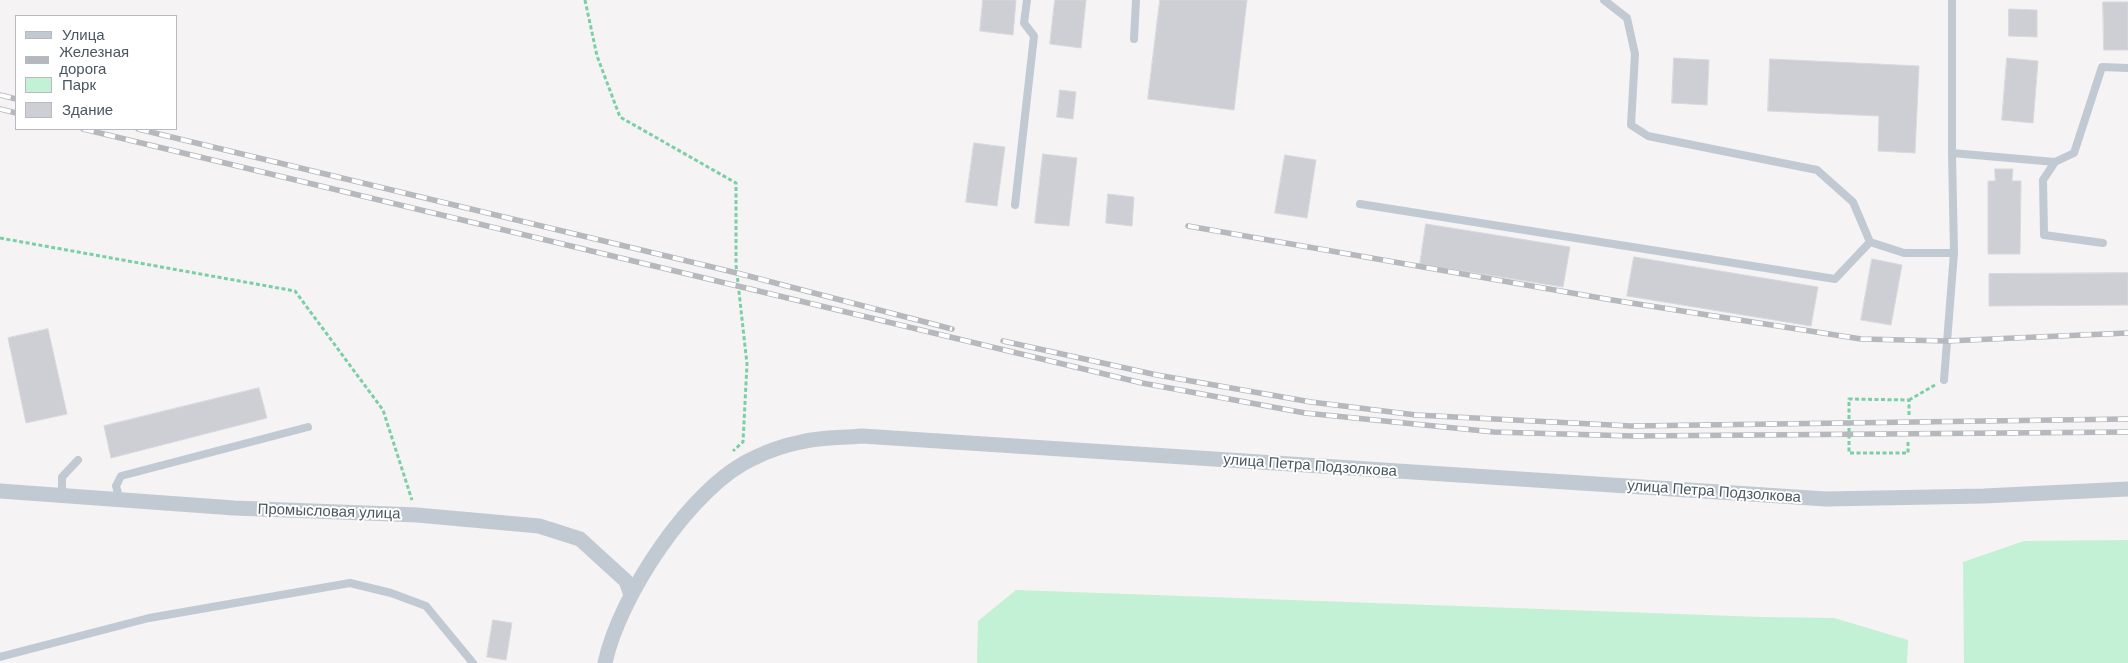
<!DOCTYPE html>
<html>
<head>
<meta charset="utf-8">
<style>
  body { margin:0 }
  #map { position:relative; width:2128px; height:663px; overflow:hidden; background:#f5f3f3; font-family:Helvetica,sans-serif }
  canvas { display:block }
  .legend { position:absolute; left:15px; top:15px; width:162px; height:115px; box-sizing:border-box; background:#fff; border:1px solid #b7bbc0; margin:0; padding:6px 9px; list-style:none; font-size:15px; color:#4a5661 }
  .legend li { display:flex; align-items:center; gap:10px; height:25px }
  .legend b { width:25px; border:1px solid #b7bbc0 }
</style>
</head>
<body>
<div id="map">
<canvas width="2128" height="663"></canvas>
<ul class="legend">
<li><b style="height:6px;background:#c1cad2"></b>Улица</li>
<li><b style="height:6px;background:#b5b8bd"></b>Железная дорога</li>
<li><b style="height:14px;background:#c3f1d5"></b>Парк</li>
<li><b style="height:14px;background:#cdcfd5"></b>Здание</li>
</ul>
</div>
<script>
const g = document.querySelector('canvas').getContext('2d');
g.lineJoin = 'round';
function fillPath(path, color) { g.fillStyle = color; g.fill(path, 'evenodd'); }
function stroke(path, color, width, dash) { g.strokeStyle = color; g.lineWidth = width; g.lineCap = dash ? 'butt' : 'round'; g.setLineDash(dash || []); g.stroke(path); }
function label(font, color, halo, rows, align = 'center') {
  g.font = font + ' Helvetica,sans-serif'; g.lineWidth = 4; g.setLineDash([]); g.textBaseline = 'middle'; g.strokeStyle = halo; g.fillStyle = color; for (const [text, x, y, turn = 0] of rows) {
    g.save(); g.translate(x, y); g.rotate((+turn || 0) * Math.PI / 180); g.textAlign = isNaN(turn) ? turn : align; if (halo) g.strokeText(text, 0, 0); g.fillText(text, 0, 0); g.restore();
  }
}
fillPath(new Path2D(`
  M 2128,540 L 2128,663 L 1964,663 L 1963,562 L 2024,541 Z
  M 1016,590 L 1761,617 L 1834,618 L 1908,640 L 1907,663 L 977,663 L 978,621 Z`), '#c3f1d5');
const building = new Path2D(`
  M 983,0 L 1016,0 L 1013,35 L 980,31 Z
  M 1055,0 L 1086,0 L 1081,48 L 1050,44 Z
  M 1160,0 L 1247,0 L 1234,110 L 1148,99 Z
  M 2103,2 L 2128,2 L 2128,50 L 2104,50 Z
  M 2009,9 L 2037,10 L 2037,37 L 2009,36 Z
  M 1674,58 L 1709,60 L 1707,105 L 1672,103 Z
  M 2007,58 L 2038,61 L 2033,123 L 2002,120 Z
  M 1770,59 L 1919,66 L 1915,153 L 1878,151 L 1879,116 L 1768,111 Z
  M 1060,90 L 1076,92 L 1073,119 L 1057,117 Z
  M 974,143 L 1005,147 L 997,206 L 966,202 Z
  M 1043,154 L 1077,158 L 1069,226 L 1035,223 Z
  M 1285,155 L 1316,160 L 1307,218 L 1275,213 Z
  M 1995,169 L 2013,169 L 2012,181 L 2021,181 L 2020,254 L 1988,254 L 1988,181 L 1995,181 Z
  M 1108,194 L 1134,197 L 1132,226 L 1106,223 Z
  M 1426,224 L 1570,247 L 1563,287 L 1420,264 Z
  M 1634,257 L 1818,287 L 1811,326 L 1627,296 Z
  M 1872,259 L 1902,265 L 1891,325 L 1861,320 Z
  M 2128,273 L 2128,305 L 1989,306 L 1989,274 Z
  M 48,329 L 67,414 L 26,423 L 8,338 Z
  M 259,388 L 267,418 L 111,458 L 104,426 Z
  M 493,620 L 512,623 L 506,660 L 487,657 Z`);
fillPath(building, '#cdcfd5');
stroke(building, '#d7d9de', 1);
stroke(new Path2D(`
  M 585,0 L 597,56 L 620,117 L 736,183 L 736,265 L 747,364 L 743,442 L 733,451
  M 0,238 L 295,291 L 383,410 L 412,500
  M 1909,400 L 1935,385
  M 1908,442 L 1908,453 L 1849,453 L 1849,399 L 1909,400 L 1909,415`), '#7ad0a6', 3, [4, 2.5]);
stroke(new Path2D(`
  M 1604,0 L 1627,18 L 1635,54 L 1631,125 L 1648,136 L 1817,170 L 1853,202 L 1870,242 L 1904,253 L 1954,253
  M 1134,39 L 1136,0
  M 1952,153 L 2055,162 L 2074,153 L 2102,67 L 2128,68
  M 2055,162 L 2043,180 L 2044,235 L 2103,243
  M 1360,204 L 1835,279 L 1870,242
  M 1015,205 L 1034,36 L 1024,23 L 1027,0
  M 1944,380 L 1954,253 L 1952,153 L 1952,0
  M 62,496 L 62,477 L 78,460
  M 120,500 L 116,486 L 121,476 L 308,427
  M 0,657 L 149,618 L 350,583 L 391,593 L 426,606 L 473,663`), '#c1cad2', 8);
stroke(new Path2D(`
  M 0,491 L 234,508 L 417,515 L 539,526 L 580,539 L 626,581 L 631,595
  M 605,663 C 619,597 691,486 754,458 C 768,451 786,445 801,442 C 821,437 842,438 862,436 L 1826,499 L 1984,496 L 2128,489`), '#c1cad2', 15);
const rail = new Path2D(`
  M 0,95 L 16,99
  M 0,109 L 16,113
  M 83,129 L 1142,383 L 1305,413 L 1494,432 L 1633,436 L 2128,432
  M 138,129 L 737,273 L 952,329
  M 1188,226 L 1612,300 L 1861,339 L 1947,341 L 2128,333
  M 1003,341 L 1157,375 L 1311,402 L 1416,415 L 1631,426 L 2128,419`);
stroke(rail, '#b5b8bd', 5.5);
stroke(rail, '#fff', 4, [11]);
label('15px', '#4a5661', '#fff', [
  ["улица Петра Подзолкова",1310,466,4],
  ["улица Петра Подзолкова",1714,492,4],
  ["Промысловая улица",329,512,2]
]);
</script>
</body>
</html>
